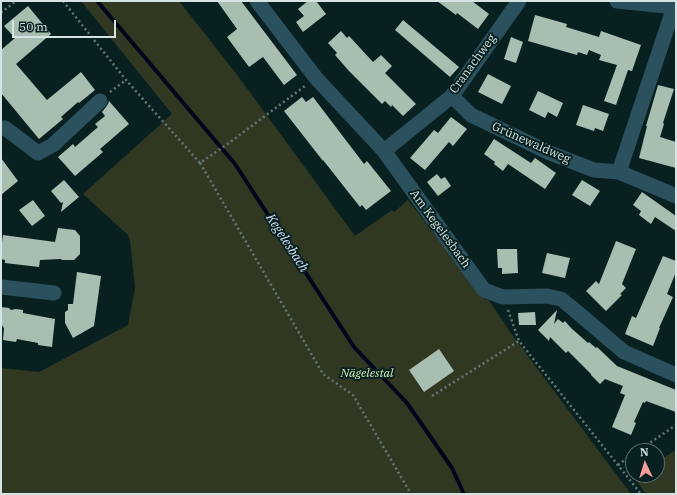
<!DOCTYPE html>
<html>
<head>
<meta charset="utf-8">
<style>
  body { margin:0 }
  #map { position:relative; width:677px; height:495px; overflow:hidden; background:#082120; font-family:"IBM Plex Serif",serif }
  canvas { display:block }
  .frame { position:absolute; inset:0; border:2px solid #d5e4e3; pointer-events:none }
  .north { position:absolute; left:625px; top:443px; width:40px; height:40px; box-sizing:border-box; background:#082120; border:1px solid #5a6f6e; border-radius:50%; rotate:356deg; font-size:11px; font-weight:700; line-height:16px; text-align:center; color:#d5e4e3 }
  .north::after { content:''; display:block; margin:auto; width:14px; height:18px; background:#f59b9a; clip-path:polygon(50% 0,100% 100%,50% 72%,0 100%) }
  .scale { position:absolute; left:12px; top:20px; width:104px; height:18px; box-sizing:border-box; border:2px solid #d5e4e3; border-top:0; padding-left:5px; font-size:12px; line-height:14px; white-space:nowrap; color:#d5e4e3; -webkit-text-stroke:3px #082120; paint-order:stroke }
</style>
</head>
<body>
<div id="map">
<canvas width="677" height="495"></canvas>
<div class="frame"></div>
<div class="north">N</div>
<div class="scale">50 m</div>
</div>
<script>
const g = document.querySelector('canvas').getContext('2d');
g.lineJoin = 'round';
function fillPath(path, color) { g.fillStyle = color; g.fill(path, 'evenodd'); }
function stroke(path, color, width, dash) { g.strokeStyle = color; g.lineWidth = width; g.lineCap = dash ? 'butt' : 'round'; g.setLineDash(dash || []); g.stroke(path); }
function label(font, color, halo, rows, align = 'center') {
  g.font = font + ' "IBM Plex Serif",serif'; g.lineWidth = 4; g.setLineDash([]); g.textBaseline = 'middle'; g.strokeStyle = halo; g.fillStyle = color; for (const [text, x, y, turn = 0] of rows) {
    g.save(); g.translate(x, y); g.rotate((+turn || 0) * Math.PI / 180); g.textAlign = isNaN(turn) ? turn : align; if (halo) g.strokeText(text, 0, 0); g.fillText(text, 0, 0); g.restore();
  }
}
fillPath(new Path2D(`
  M 81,1 L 179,1 L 238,76 L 355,236 L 392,210 L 394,212 L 408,200 L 486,300 L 488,299 L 513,336 L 631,494 L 1,494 L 1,368 L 39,372 L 128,325 L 135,288 L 130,240 L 128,235 L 83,194 L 172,114 Z
  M 676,450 L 676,494 L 646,494 L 627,468 L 633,464 L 633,475 L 657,475 L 657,462 Z`), '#313822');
stroke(new Path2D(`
  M 97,1 L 235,164 L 354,347 L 407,403 L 452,468 L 464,494`), '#01061b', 4);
fillPath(new Path2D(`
  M 217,1 L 241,1 L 297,75 L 284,85 L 263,57 L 249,67 L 227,37 L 237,29 Z
  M 308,1 L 316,1 L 326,14 L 303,32 L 296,22 L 304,16 L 298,9 Z
  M 437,1 L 472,1 L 489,14 L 478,29 L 457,13 L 456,15 Z
  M 28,6 L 51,34 L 16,64 L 47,100 L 81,72 L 95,90 L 79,103 L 78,102 L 61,117 L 63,119 L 39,139 L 1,93 L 1,50 L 15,38 L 4,26 Z
  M 535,15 L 567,24 L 566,27 L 599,37 L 601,31 L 641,45 L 632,71 L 628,70 L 616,105 L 604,101 L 617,65 L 599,60 L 601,55 L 589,50 L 587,55 L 578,52 L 577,55 L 528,41 Z
  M 403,20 L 459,67 L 450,77 L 395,30 Z
  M 341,31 L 347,38 L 349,36 L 373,62 L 381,55 L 392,66 L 385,73 L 416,104 L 403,116 L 392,105 L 391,107 L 385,101 L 382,104 L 349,71 L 335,55 L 337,53 L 328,43 Z
  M 511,37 L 523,42 L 516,63 L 504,59 Z
  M 488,74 L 511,86 L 502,104 L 478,92 Z
  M 658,85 L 674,89 L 663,123 L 664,124 L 660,137 L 676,142 L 676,168 L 639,158 L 647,126 L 646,126 Z
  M 538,91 L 563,103 L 557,117 L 548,112 L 545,118 L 529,110 Z
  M 302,97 L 306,102 L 313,97 L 364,164 L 367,161 L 391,191 L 366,210 L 362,205 L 360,207 L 323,160 L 323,161 L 284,111 Z
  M 109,101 L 129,124 L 100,149 L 103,152 L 75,176 L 58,157 L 73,144 L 75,147 L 98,127 L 95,124 L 105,116 L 102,112 L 106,107 L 108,104 Z
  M 583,105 L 609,114 L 603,131 L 595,128 L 594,131 L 576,125 Z
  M 451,117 L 467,129 L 453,146 L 449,142 L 425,170 L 410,158 L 434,130 L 438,133 Z
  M 494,139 L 531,163 L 535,158 L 556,173 L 545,189 L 508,164 L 503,171 L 494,164 L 495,162 L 484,154 Z
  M 1,158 L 18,181 L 1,195 Z
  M 437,174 L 441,179 L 445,177 L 451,186 L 438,196 L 427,182 Z
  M 64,180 L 79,197 L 61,212 L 63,202 L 61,203 L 51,191 Z
  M 582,180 L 600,191 L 590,206 L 572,195 Z
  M 642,192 L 676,216 L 676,231 L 655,217 L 651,224 L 639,215 L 641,211 L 633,205 Z
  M 33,200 L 45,216 L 32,226 L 19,210 Z
  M 58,228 L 75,230 L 80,236 L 80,254 L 74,260 L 62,260 L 61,259 L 40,260 L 39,267 L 5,263 L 5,260 L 1,259 L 1,242 L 2,242 L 3,235 L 55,242 Z
  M 616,241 L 636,249 L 622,284 L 626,288 L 620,294 L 622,295 L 606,311 L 586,291 L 596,281 L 599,284 Z
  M 497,249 L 517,249 L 518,273 L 502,274 L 502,268 L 498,268 Z
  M 547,253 L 570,258 L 565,278 L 542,273 Z
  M 663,256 L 676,261 L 676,272 L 667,294 L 673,297 L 659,328 L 660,328 L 653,346 L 625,334 L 632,316 L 636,318 Z
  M 77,272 L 101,276 L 94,326 L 73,338 L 65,323 L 65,312 L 68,310 L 68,304 L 73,304 Z
  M 1,307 L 9,308 L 11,310 L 16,309 L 23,310 L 23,313 L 55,319 L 52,347 L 38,345 L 38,343 L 17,339 L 16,342 L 3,340 L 4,328 L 1,324 Z
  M 557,310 L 554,324 L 558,319 L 563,323 L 565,321 L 571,328 L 588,343 L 589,342 L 596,348 L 597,347 L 617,366 L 676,390 L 676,412 L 646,401 L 645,403 L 643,402 L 634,422 L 636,423 L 631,435 L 612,427 L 625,395 L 620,393 L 623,386 L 605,379 L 600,384 L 591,375 L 591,374 L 568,351 L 566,353 L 550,337 L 549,341 L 538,330 Z
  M 535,312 L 536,325 L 519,325 L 518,313 Z
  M 439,349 L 454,371 L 424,392 L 409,370 Z`), '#a8beb0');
stroke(new Path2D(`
  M 63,1 L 126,80 L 200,163 L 229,143 L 305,86
  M 1,11 L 2,12 L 16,1
  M 110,92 L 126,80
  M 200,163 L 323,374 L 353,395 L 411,494
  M 508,310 L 519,341 L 641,494
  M 432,396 L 519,341
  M 638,451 L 676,425
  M 618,465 L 633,454`), '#647877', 2.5, [2, 3]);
stroke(new Path2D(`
  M 257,1 L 316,78 L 384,151 L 484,290 L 503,297 L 547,296 L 561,299 L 571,307 L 624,352 L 676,375
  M 617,1 L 676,7
  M 452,96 L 471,115 L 550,153 L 594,170 L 619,172 L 676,196
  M 5,128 L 38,153 L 53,145 L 100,101
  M 384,151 L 452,96 L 519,1
  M 619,172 L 671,16 L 676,13
  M 1,287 L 54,293`), '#2b515f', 15);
label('12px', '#d5e4e3', '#082120', [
  ["Cranachweg",473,64,-54],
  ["Grünewaldweg",531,143,24],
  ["Am Kegelesbach",440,229,54]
]);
label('italic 12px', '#d9edb2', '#082120', [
  ["Nägelestal",367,374]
]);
label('italic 13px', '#d5e2f7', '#082120', [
  ["Kegelesbach",287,243,57]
]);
</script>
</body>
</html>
